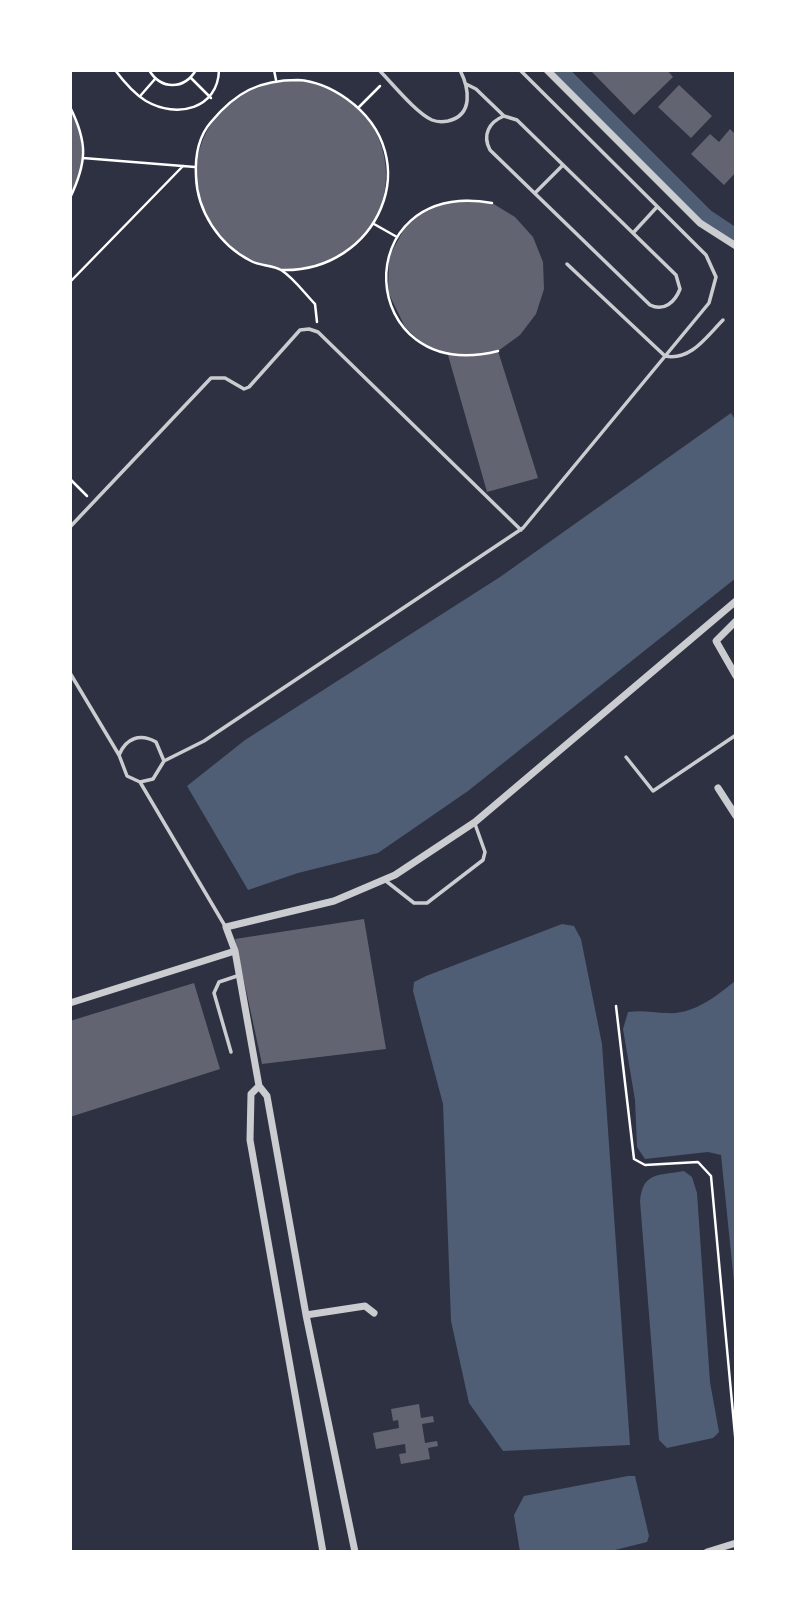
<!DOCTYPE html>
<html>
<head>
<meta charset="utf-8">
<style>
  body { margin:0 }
  #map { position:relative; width:806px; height:1622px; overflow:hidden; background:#2d3142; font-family:"Work Sans",sans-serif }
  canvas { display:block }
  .frame { position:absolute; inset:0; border:72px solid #fff; pointer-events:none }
</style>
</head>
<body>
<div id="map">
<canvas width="806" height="1622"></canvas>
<div class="frame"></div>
</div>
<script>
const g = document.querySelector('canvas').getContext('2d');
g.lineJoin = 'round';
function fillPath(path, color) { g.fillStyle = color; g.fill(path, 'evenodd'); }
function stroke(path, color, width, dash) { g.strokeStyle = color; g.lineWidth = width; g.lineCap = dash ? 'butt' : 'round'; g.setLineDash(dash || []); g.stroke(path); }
fillPath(new Path2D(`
  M 731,413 L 736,421 L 736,578 L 468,791 L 378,853 L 298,873 L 248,890 L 187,786 L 245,740 L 500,577 Z
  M 562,924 L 574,926 L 581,939 L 602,1044 L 630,1445 L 503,1451 L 469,1403 L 451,1321 L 443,1104 L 413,991 L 414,982 L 426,976 Z
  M 736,980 L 736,1302 L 721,1155 L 708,1152 L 645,1159 L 637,1147 L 635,1100 L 623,1029 L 628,1012 C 643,1010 653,1013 667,1013 C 693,1015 717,996 736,980 Z
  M 684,1171 L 692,1177 L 697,1193 L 710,1382 L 719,1432 L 713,1438 L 667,1448 L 659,1440 L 640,1201 C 643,1171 659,1176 684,1171 Z
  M 628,1476 L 635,1476 L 649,1536 L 647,1542 L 607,1552 L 520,1552 L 514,1515 L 524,1496 Z`), '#4f5d75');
stroke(new Path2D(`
  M 559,70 L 706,217 L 736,237`), '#4f5d75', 16);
fillPath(new Path2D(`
  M 590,70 L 667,70 L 673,77 L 634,115 Z
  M196 175a95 95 0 1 1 190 0a95 95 0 1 1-190 0Z
  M 679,85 L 712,116 L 691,138 L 658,107 Z
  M 70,107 L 80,128 L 83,161 L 70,198 Z
  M 730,129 L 736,135 L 736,172 L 724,185 L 691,154 L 710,134 L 719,142 Z
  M 466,199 L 492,203 L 515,217 L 533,237 L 543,262 L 544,289 L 536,314 L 520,335 L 498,351 L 538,478 L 487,492 L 448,355 L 424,345 L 405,327 L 388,292 L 389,257 L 405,227 L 419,214 L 441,203 Z
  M 364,919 L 386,1049 L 262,1064 L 235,939 Z
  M 194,983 L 220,1069 L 70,1117 L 70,1021 Z
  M 419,1404 L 421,1418 L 433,1416 L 434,1422 L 422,1424 L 425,1443 L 437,1441 L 438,1446 L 428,1448 L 430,1459 L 401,1464 L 399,1454 L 406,1453 L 405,1444 L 376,1449 L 373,1433 L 399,1428 L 398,1420 L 393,1421 L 391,1409 Z`), '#626471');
stroke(new Path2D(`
  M 115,70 C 124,82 133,93 146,101 C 177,119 218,109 219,70
  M 149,70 C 161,90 184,90 196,70
  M 274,70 L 276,80
  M 191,78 L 211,98
  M 141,95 L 155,79
  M 70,107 C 88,143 87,162 70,198
  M 359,107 L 380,86
  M 83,158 L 195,167
  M 492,203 C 345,178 355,387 498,351
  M 374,224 L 397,237
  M 281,270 C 378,273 429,158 347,99 C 333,89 315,81 298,80 C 259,80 236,92 211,122 C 198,137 195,157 196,176 C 197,211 219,245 251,261 C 260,266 273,265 281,270 C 294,278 305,294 315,304 L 317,322
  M 70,282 L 183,166
  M 70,479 L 87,496
  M 616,1006 L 634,1159 L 645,1165 L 698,1162 L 711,1176 L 736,1446`), '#fff', 2.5);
stroke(new Path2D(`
  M 379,70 C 392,83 416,113 432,120 C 437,122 443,122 448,121 C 474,115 469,88 460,70
  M 466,84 L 476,89 L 504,116
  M 504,116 L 517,120 L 676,275 L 680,289 C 675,302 664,312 650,305 L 490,150 C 482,135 489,122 504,116 Z
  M 535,193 L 563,165
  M 633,233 L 656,208
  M 567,264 L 665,356 C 691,361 706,337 723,320
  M 70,527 L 211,378 L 225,378 L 244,389 L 249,387 L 300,330 L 309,329 L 318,332 L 521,530
  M 70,673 L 119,755
  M 626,757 L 653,791 L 736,735
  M 164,761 L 156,742 C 140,733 126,738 119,755 L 127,776 L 140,782 L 153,779 L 164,761 L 204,741 L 523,528 L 709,303 L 716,277 L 706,255 L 520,70
  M 140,782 L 225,926
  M 386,881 L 414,903 L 427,903 L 483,860 L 485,852 L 475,824
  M 231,1052 L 214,993 L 219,982 L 240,975`), '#caccd0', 3.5);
stroke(new Path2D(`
  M 547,70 L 700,223 L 736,246
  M 736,621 L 716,641 L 736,676
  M 718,788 L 736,816
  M 70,1003 L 235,951
  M 259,1086 L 251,1094 L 250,1140 L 323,1552
  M 306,1315 L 365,1306 L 374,1313
  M 355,1552 L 306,1315 L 267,1096 L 259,1086 L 235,951 L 226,927 L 334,901 L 395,875 L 475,822 L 736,601
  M 707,1552 L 736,1543`), '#caccd0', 7);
</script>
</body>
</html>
